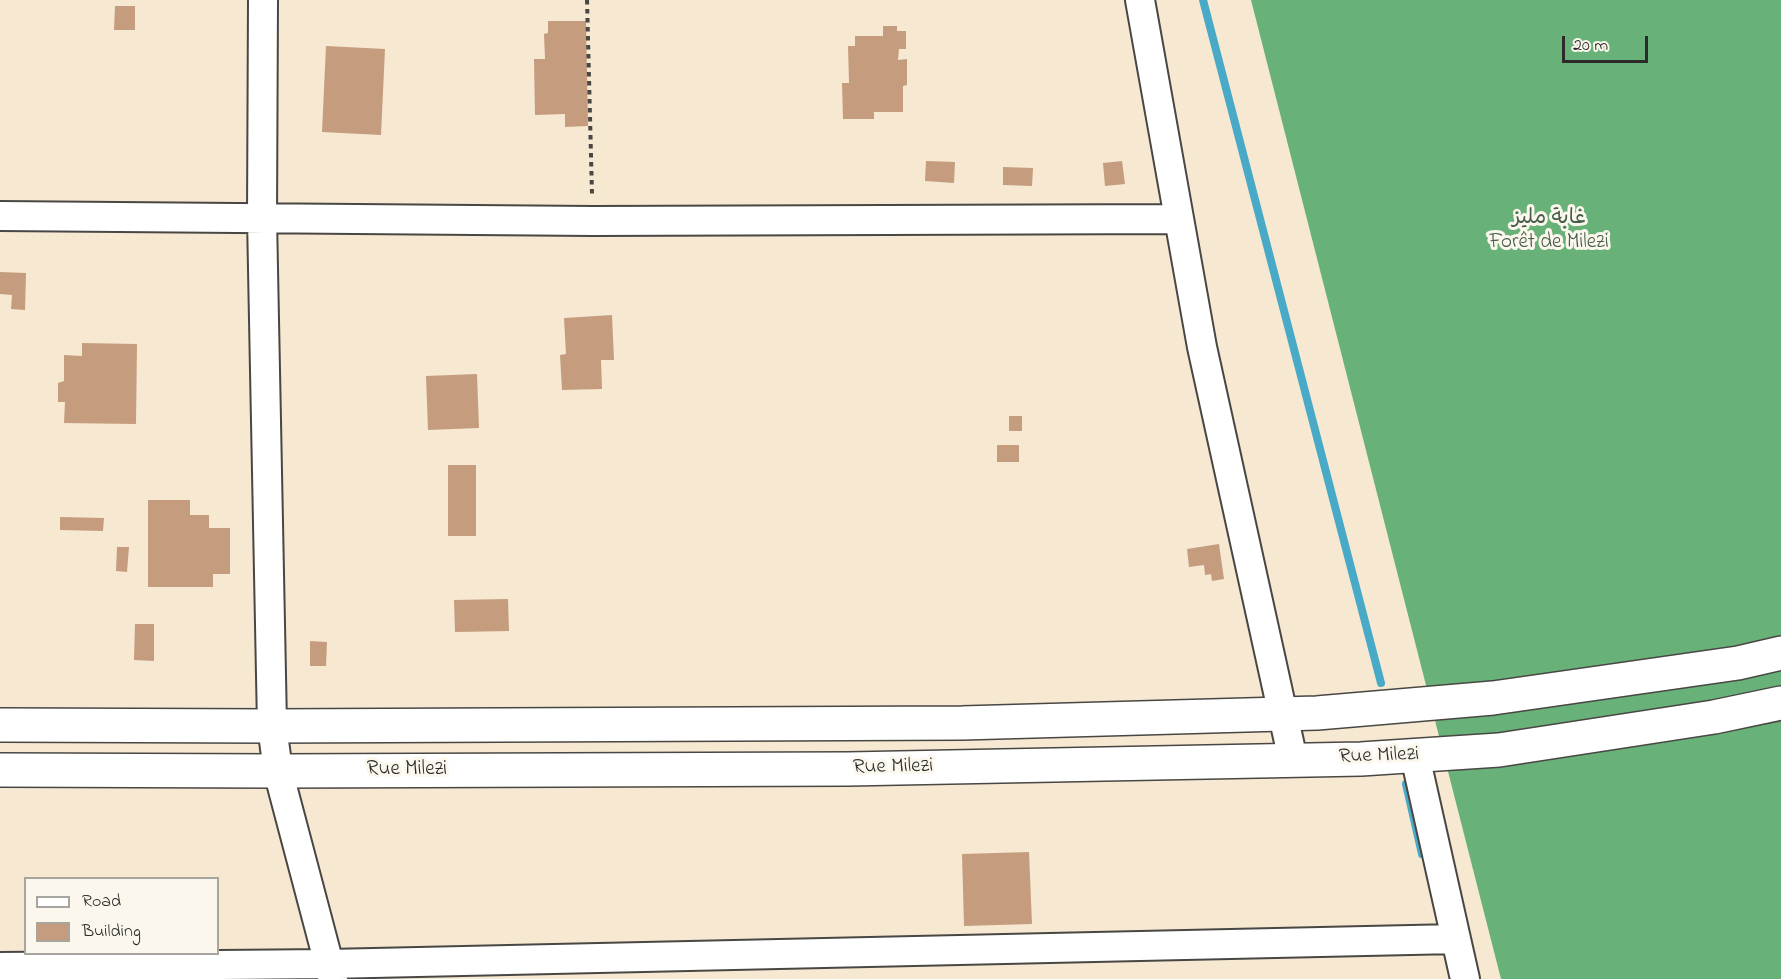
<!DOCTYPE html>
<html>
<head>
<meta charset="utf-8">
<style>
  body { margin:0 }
  #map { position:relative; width:1781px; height:979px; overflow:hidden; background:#f6e8d1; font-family:"Indie Flower",sans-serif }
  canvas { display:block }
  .legend { position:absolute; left:24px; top:877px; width:195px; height:78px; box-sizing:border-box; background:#fbf7ec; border:2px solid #a8a59f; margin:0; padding:8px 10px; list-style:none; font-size:18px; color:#2b2b2b }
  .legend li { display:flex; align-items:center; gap:12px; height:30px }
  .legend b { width:30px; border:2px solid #a8a59f }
  .scale { position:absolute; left:1562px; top:36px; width:86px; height:27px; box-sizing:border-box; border:3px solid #2b2b2b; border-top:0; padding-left:8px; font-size:18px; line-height:21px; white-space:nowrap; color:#2b2b2b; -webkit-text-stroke:4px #fbf7ec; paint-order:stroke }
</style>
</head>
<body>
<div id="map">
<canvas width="1781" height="979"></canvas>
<ul class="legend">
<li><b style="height:8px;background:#fff"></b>Road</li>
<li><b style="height:16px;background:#c59c7e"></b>Building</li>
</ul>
<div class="scale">20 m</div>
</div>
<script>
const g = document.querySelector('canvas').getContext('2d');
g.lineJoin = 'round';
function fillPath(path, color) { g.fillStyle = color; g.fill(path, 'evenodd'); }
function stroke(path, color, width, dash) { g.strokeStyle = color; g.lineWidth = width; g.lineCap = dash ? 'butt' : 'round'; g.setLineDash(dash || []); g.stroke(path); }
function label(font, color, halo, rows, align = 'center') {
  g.font = font + ' "Indie Flower","Playpen Sans Arabic",sans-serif'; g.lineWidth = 6; g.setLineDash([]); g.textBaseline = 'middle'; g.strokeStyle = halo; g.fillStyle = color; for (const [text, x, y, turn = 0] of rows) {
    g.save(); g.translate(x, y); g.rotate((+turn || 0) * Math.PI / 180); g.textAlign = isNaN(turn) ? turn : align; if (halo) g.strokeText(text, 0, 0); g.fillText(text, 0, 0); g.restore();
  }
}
fillPath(new Path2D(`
  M 1251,0 L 1781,0 L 1781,979 L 1501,979 Z`), '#68b279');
stroke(new Path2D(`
  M 1203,0 L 1381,683
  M 1406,784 L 1422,854`), '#49aac8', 8);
fillPath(new Path2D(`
  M 115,6 L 135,6 L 135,30 L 114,30 Z
  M 548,21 L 586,21 L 588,126 L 565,127 L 565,114 L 535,115 L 534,59 L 545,59 L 544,34 L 548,33 Z
  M 883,26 L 897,26 L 897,31 L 906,31 L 906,49 L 899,49 L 898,60 L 907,59 L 907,85 L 903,86 L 903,112 L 874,112 L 874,119 L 843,119 L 842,83 L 849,83 L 848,46 L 855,46 L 855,36 L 883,36 Z
  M 326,46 L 385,49 L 381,135 L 322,132 Z
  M 926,161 L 955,162 L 954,183 L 925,181 Z
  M 1122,161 L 1125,184 L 1105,186 L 1103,163 Z
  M 1003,167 L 1033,168 L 1032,186 L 1003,185 Z
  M 0,272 L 26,273 L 25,310 L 11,309 L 12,295 L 0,294 Z
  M 612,315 L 614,360 L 601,360 L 602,389 L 562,390 L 560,355 L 566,354 L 564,318 Z
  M 82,343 L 137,344 L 136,424 L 64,423 L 65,402 L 58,402 L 58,383 L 64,381 L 64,355 L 82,356 Z
  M 477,374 L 479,428 L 428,430 L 426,376 Z
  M 1009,416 L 1022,416 L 1022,431 L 1009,431 Z
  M 997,445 L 1019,445 L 1019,462 L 997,462 Z
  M 448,465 L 476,465 L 476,536 L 448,536 Z
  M 148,500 L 190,500 L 190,515 L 209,515 L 209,528 L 230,528 L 230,574 L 213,574 L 213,587 L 148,587 Z
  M 60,517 L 104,518 L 103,531 L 60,530 Z
  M 1219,544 L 1224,579 L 1212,581 L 1211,574 L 1205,575 L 1204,565 L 1189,567 L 1187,549 Z
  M 117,547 L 129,547 L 127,572 L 116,571 Z
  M 508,599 L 509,631 L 455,632 L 454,600 Z
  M 135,624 L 154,624 L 154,661 L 134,660 Z
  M 310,641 L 327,642 L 326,666 L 310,666 Z
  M 1029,852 L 1032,924 L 964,926 L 962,854 Z`), '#c59c7e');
const minor = new Path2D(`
  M 263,0 L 262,218 L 272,726 L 278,771 L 333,979
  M 1140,0 L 1202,347 L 1293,760
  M 0,216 L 593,221 L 1178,219
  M 1415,756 L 1465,979
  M 0,967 L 328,964 L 1456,939`);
const tertiary = new Path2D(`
  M 0,725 L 272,726 L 962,723 L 1317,713 L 1493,698 L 1738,663 L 1781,653
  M 0,770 L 278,771 L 848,769 L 1361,759 L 1499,750 L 1714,717 L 1781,703`);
stroke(minor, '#494744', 32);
stroke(tertiary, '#494744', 36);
stroke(new Path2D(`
  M 587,0 L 592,194`), '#494744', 4, [4.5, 4.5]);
stroke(minor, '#fff', 28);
stroke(tertiary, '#fff', 33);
label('21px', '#455c49', '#fbf7ec', [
  ["غابة مليز",1549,220],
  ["Forêt de Milezi",1549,244]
]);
label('21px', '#2b2b2b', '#fbf7ec', [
  ["Rue Milezi",1379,757,-2],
  ["Rue Milezi",893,768,-1],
  ["Rue Milezi",407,771]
]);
</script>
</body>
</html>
